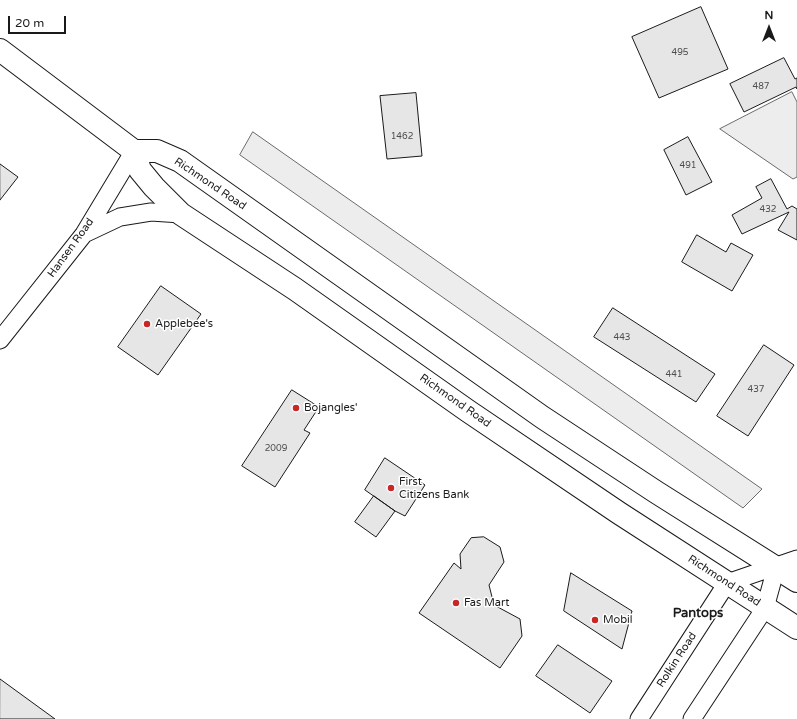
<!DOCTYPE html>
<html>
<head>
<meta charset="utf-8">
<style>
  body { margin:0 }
  #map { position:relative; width:797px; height:719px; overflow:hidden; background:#fff; font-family:"Varela Round",sans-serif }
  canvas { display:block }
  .north { position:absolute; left:749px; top:8px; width:40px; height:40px; -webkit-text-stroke:3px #fff; paint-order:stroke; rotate:0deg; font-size:11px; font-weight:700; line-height:16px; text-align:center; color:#1a1a1a }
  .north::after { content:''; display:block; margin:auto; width:14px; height:18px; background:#1a1a1a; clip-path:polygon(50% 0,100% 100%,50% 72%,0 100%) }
  .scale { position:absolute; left:8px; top:16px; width:58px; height:18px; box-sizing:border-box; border:2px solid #1a1a1a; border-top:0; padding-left:5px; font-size:12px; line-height:14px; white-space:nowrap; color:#1a1a1a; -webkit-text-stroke:3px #fff; paint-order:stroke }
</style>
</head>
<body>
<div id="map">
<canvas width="797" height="719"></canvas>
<div class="north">N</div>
<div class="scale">20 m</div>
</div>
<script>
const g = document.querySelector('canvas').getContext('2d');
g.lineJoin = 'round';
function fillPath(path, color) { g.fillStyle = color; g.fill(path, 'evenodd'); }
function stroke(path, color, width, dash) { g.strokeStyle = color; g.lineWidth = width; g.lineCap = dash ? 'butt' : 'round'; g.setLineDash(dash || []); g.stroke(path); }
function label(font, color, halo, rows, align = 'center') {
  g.font = font + ' "Varela Round",sans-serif'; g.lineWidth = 3; g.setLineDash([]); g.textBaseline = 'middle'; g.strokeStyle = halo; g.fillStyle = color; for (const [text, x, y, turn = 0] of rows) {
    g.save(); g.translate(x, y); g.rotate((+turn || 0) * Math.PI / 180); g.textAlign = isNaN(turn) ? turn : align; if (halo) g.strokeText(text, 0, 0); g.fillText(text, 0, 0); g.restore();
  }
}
const green = new Path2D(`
  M 792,92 L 797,102 L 797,177 L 793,179 L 720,129 Z
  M 253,132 L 762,489 L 743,508 L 240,155 Z`);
fillPath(green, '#ededed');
stroke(green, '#6a6a6a', 1);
const building = new Path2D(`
  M 701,7 L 728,69 L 659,98 L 632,37 Z
  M 784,58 L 795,79 L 797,78 L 797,89 L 796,87 L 744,112 L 730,84 Z
  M 416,93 L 422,156 L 387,159 L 380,96 Z
  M 688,137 L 712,182 L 686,195 L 664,150 Z
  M 0,164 L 18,177 L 0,200 Z
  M 771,179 L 787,209 L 792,206 L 797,209 L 797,240 L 778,230 L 789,212 L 742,234 L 732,215 L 762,198 L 756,187 Z
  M 697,235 L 726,252 L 731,243 L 753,255 L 732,291 L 682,262 Z
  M 161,286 L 201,314 L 158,375 L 118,347 Z
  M 613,308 L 715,374 L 696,402 L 594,337 Z
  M 764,345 L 794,365 L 748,436 L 717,416 Z
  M 292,390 L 319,407 L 304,430 L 310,433 L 275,487 L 242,466 Z
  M 385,458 L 425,485 L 405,516 L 395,511 L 365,490 Z
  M 374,496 L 395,511 L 376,537 L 355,522 Z
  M 484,537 L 500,547 L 504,562 L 489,585 L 494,605 L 520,619 L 522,636 L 500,668 L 419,613 L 454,563 L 461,569 L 460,554 L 471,538 Z
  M 571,573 L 632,611 L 622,649 L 564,611 Z
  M 558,645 L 612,681 L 590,713 L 536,676 Z
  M 0,679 L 55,719 L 0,719 Z`);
fillPath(building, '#e6e6e6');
stroke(building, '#1a1a1a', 1);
const street = new Path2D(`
  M 84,234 L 120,217 L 151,212 L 181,214
  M 0,340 L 84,234 L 134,151
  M 639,719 L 727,583 L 797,559
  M 692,719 L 765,608 L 776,568`);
const highway = new Path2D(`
  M 0,50 L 134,151 L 157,151 L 180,161 L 542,417 L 656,492 L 797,581
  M 134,151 L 140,170 L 154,187 L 181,214 L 295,289 L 468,411 L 619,513 L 797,628`);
stroke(street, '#1a1a1a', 19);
stroke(highway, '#1a1a1a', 24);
stroke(street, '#fff', 17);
stroke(highway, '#fff', 22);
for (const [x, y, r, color] of [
  [147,324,4,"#c62828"],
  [296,408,4,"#c62828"],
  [391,488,4,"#c62828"],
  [456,603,4,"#c62828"],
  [595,620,4,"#c62828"]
]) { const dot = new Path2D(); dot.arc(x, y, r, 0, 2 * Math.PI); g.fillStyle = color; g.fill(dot); stroke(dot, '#fff', 1.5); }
label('9px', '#4d4d4d', null, [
  ["495",680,53],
  ["487",761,87],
  ["1462",402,137],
  ["491",688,166],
  ["432",768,210],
  ["443",622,338],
  ["441",674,375],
  ["437",756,390],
  ["2009",276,449]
]);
label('11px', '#1a1a1a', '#fff', [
  ["Richmond Road",210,184,34],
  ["Hansen Road",71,248,-54],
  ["Richmond Road",455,401,35],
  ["Richmond Road",724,581,33],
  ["Rolkin Road",677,660,-57]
]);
label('11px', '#1a1a1a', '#fff', [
  ["Applebee's",155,324],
  ["Bojangles'",304,408],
  ["First",399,482],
  ["Citizens Bank",399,495],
  ["Fas Mart",464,603],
  ["Mobil",603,620]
], 'left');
label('bold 13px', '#1a1a1a', '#fff', [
  ["Pantops",698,614]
]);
</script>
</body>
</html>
